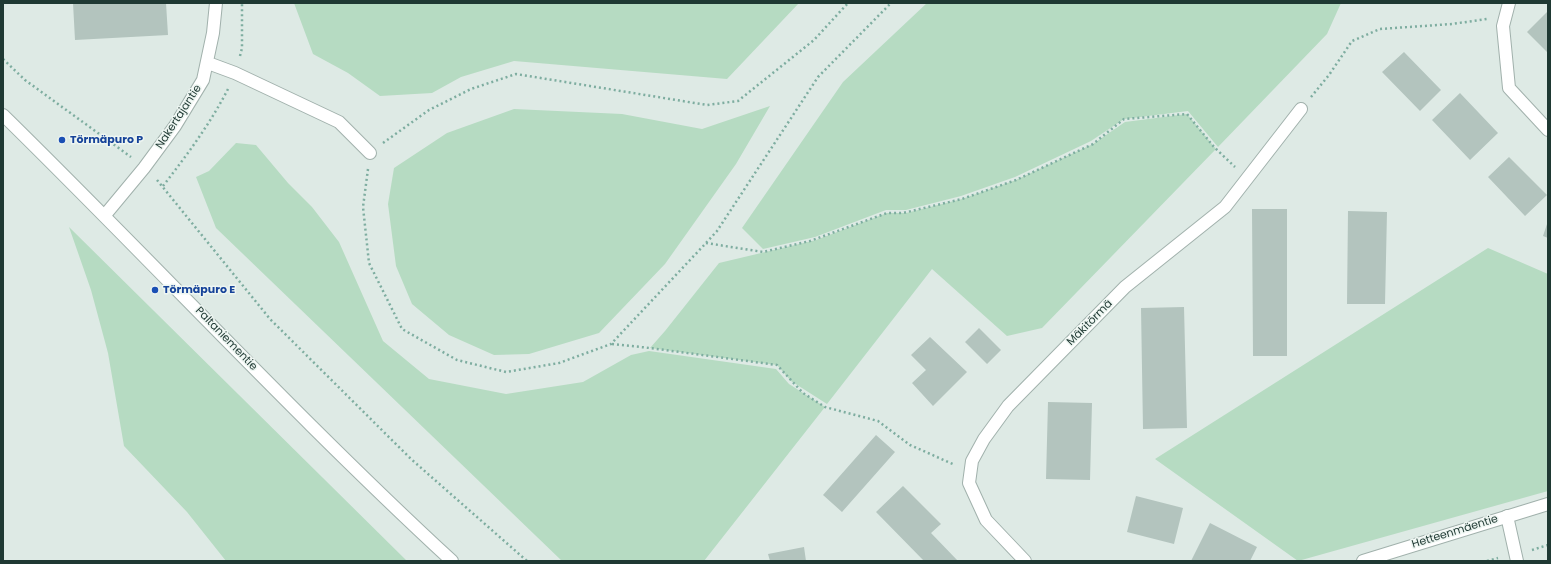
<!DOCTYPE html>
<html>
<head>
<meta charset="utf-8">
<style>
  body { margin:0 }
  #map { position:relative; width:1551px; height:564px; overflow:hidden; background:#deeae5; font-family:Poppins,sans-serif }
  canvas { display:block }
  .frame { position:absolute; inset:0; border:4px solid #1f3933; pointer-events:none }
</style>
</head>
<body>
<div id="map">
<canvas width="1551" height="564"></canvas>
<div class="frame"></div>
</div>
<script>
const g = document.querySelector('canvas').getContext('2d');
g.lineJoin = 'round';
function fillPath(path, color) { g.fillStyle = color; g.fill(path, 'evenodd'); }
function stroke(path, color, width, dash) { g.strokeStyle = color; g.lineWidth = width; g.lineCap = dash ? 'butt' : 'round'; g.setLineDash(dash || []); g.stroke(path); }
function label(font, color, halo, rows, align = 'center') {
  g.font = font + ' Poppins,sans-serif'; g.lineWidth = 3; g.setLineDash([]); g.textBaseline = 'middle'; g.strokeStyle = halo; g.fillStyle = color; for (const [text, x, y, turn = 0] of rows) {
    g.save(); g.translate(x, y); g.rotate((+turn || 0) * Math.PI / 180); g.textAlign = isNaN(turn) ? turn : align; if (halo) g.strokeText(text, 0, 0); g.fillText(text, 0, 0); g.restore();
  }
}
fillPath(new Path2D(`
  M 294,3 L 799,3 L 727,79 L 514,61 L 461,77 L 432,93 L 380,96 L 348,73 L 313,54 Z
  M 927,3 L 1341,3 L 1327,34 L 1218,147 L 1188,111 L 1124,119 L 1091,141 L 1015,177 L 961,196 L 906,210 L 886,210 L 815,237 L 763,249 L 742,228 L 843,82 Z
  M 770,106 L 736,164 L 665,264 L 599,333 L 529,354 L 494,355 L 449,335 L 412,304 L 396,266 L 388,204 L 394,168 L 447,133 L 514,109 L 622,114 L 702,129 Z
  M 1187,114 L 1216,149 L 1042,328 L 1007,336 L 932,269 L 827,404 L 791,381 L 777,365 L 650,348 L 665,331 L 719,263 L 816,240 L 887,213 L 906,213 L 962,199 L 1016,180 L 1093,144 L 1125,122 Z
  M 236,143 L 256,145 L 288,183 L 312,207 L 339,242 L 383,341 L 429,379 L 506,394 L 583,382 L 631,355 L 649,351 L 776,369 L 789,384 L 825,407 L 704,561 L 562,561 L 216,228 L 196,177 L 209,171 Z
  M 69,227 L 407,561 L 226,561 L 187,512 L 124,446 L 108,353 L 91,290 Z
  M 1488,248 L 1548,274 L 1548,491 L 1298,561 L 1155,459 Z`), '#b6dbc2');
fillPath(new Path2D(`
  M 73,3 L 166,3 L 168,35 L 75,40 Z
  M 1548,11 L 1548,53 L 1527,32 Z
  M 1404,52 L 1441,90 L 1420,111 L 1382,72 Z
  M 1460,93 L 1498,133 L 1470,160 L 1432,120 Z
  M 1509,157 L 1547,195 L 1525,216 L 1488,177 Z
  M 1252,209 L 1287,209 L 1287,356 L 1253,356 Z
  M 1348,211 L 1387,212 L 1385,304 L 1347,304 Z
  M 1548,221 L 1548,238 L 1543,236 Z
  M 1184,307 L 1187,428 L 1143,429 L 1141,308 Z
  M 979,328 L 1001,350 L 987,364 L 965,342 Z
  M 930,337 L 967,372 L 933,406 L 912,383 L 926,370 L 911,355 Z
  M 1048,402 L 1092,403 L 1090,480 L 1046,479 Z
  M 876,435 L 895,452 L 842,512 L 823,495 Z
  M 903,486 L 941,524 L 931,533 L 958,561 L 924,561 L 876,512 Z
  M 1136,496 L 1183,508 L 1174,544 L 1127,532 Z
  M 1210,523 L 1257,547 L 1250,561 L 1191,561 Z
  M 804,547 L 806,561 L 770,561 L 768,554 Z`), '#b3c4be');
const minor = new Path2D(`
  M 1509,3 L 1503,26 L 1509,88 L 1548,130
  M 208,63 L 235,73 L 339,122 L 370,153
  M 105,215 L 144,168 L 175,126 L 203,80 L 213,33 L 216,3
  M 1507,516 L 1517,561
  M 1025,561 L 986,520 L 969,483 L 972,461 L 984,439 L 1008,406 L 1125,287 L 1225,207 L 1301,109`);
const tertiary = new Path2D(`
  M 3,115 C 154,263 297,418 452,561
  M 1363,561 L 1548,504`);
stroke(minor, '#a1b1ac', 14);
stroke(tertiary, '#a1b1ac', 14);
stroke(new Path2D(`
  M 240,56 L 242,48 L 242,3
  M 3,59 L 25,80 L 131,157
  M 1311,97 L 1329,75 L 1352,41 L 1380,29 L 1452,24 L 1487,19
  M 383,143 L 429,110 L 471,89 L 516,74 L 707,105 L 738,101 L 814,40 L 848,3
  M 368,169 L 363,207 L 369,263 L 402,329 L 457,360 L 506,372 L 559,363 L 611,344 L 706,243 L 717,231 L 818,77 L 891,3
  M 157,180 L 270,319 L 411,459 L 527,561
  M 163,186 C 187,155 210,124 228,89
  M 706,243 L 763,252 L 810,241 L 887,213 L 903,213 L 962,199 L 1016,180 L 1093,144 L 1124,119 L 1187,114 L 1214,147 L 1235,167
  M 612,344 L 650,348 L 777,365 L 803,393 L 825,407 L 878,421 L 910,445 L 955,465
  M 1532,550 L 1548,545
  M 1487,561 L 1498,558`), '#7eada0', 2.5, [2, 3]);
stroke(minor, '#fff', 12);
stroke(tertiary, '#fff', 12);
for (const [x, y, r, color] of [
  [62,140,4,"#1a4fb4"],
  [155,290,4,"#1a4fb4"]
]) { const dot = new Path2D(); dot.arc(x, y, r, 0, 2 * Math.PI); g.fillStyle = color; g.fill(dot); stroke(dot, '#eef6f2', 1.5); }
label('11px', '#1f3933', '#eef6f2', [
  ["Nakertajantie",179,117,-57],
  ["Mäkitörmä",1090,323,-45],
  ["Paltaniementie",226,339,46],
  ["Hetteenmäentie",1455,532,-17]
]);
label('bold 11px', '#164399', '#eef6f2', [
  ["Törmäpuro P",70,140],
  ["Törmäpuro E",163,290]
], 'left');
</script>
</body>
</html>
